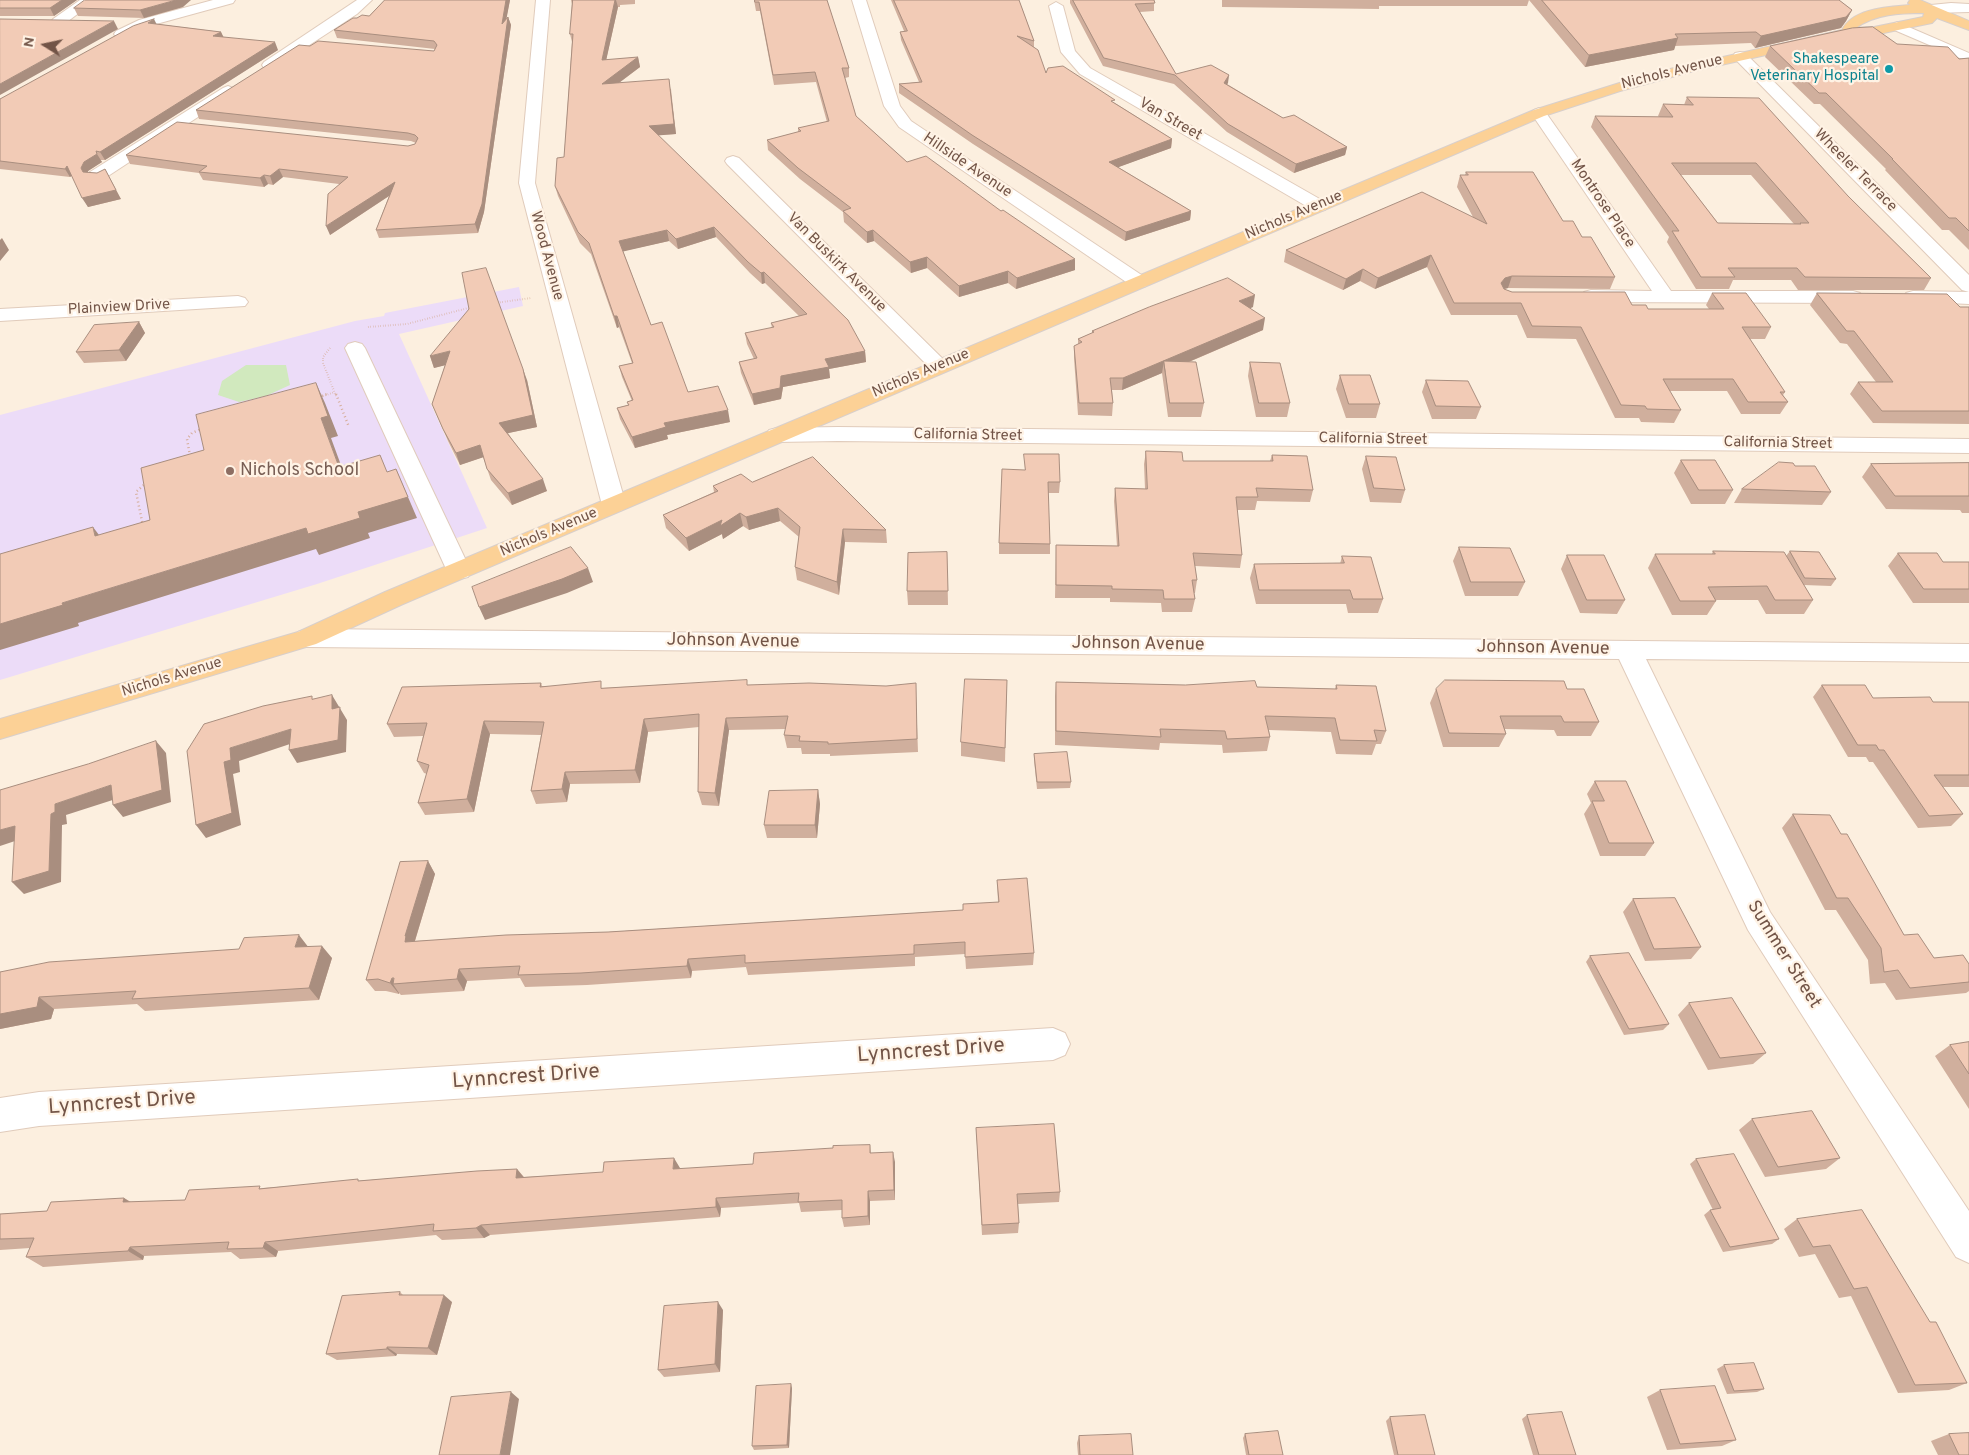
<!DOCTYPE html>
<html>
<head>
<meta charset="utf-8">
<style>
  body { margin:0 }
  #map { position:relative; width:1969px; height:1455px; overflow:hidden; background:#fcefdf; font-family:Overpass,sans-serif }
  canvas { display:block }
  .north { position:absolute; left:20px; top:20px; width:50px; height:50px; -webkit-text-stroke:4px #fff3e5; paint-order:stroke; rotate:280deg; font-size:14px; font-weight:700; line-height:20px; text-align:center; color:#725447 }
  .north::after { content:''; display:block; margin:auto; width:18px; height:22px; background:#725447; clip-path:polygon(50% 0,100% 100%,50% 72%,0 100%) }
</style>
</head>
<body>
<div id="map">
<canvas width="1969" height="1455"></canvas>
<div class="north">N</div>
</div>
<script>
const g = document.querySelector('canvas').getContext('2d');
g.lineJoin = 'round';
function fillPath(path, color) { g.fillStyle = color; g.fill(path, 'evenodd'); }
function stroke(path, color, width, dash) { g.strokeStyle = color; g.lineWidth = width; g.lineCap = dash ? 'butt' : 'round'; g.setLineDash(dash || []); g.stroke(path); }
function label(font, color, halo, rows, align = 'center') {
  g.font = font + ' Overpass,sans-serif'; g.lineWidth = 4.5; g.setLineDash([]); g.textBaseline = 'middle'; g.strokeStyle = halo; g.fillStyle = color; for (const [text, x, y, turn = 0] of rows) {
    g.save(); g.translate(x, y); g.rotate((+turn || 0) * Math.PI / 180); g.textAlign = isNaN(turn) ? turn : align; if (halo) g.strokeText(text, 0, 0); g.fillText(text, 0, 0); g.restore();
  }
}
fillPath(new Path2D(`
  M 519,287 L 523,306 L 399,334 L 487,528 L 317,584 L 0,680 L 0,415 L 355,321 L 384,316 L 385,313 Z`), '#ecdcf8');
fillPath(new Path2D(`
  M 246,365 L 286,365 L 290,385 L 266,396 L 239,402 L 218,395 L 222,381 Z`), '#d1e9be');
const minor = new Path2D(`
  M 80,0 L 96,0 L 63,25 L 53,25 L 51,22 L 53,19 Z
  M 213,0 L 235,0 L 233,3 L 149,26 L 126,37 L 116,37 L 114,34 L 116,31 L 139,20 Z
  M 357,0 L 372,0 L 357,14 L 274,68 L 264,68 L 262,65 L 264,62 Z
  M 536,0 L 550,0 L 535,183 L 626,505 L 622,510 L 614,512 L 606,510 L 602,505 L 519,183 Z
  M 852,0 L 866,0 L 900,106 L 911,121 L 1146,278 L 1148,282 L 1146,286 L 1139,288 L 1132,286 L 899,127 L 884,106 Z
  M 1056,2 L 1063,6 L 1075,51 L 1090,68 L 1325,202 L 1328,206 L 1325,210 L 1319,211 L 1313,210 L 1080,74 L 1061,52 L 1049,6 Z
  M 1951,3 L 1969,4 L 1969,12 L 1931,13 L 1924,9 L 1931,5 Z
  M 1897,22 L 1969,53 L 1969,62 L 1892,29 L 1890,26 Z
  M 1740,52 L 1745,53 L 1969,275 L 1969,292 L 1962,290 L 1735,59 L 1733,56 L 1735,53 Z
  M 228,86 L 233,88 L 236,91 L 233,94 L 102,180 L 90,180 L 88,176 L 90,172 L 223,88 Z
  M 1539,108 L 1544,110 L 1671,291 L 1853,291 L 1860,293 L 1863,297 L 1860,301 L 1853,303 L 1591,302 L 1584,300 L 1581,296 L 1584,292 L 1591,290 L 1652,291 L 1531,113 L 1534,110 Z
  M 733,156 L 739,158 L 946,362 L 949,366 L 946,370 L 939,372 L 932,370 L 727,164 L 725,161 L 727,158 Z
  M 1913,291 L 1969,292 L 1969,304 L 1906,301 L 1903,297 L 1906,293 Z
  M 238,296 L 245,298 L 248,302 L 245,306 L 0,321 L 0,309 Z
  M 355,342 L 362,344 L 365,348 L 471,571 L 468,577 L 459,579 L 450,577 L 447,571 L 345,348 L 348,344 Z
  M 838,427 L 1969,439 L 1969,453 L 838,441 L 777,442 L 769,440 L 766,435 L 769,430 L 777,428 Z
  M 307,629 L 1969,644 L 1969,662 L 1646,659 L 1770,912 L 1969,1211 L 1969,1263 L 1956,1257 L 1748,930 L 1619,659 L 307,647 L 298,644 L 294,638 L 298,632 Z
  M 1053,1028 L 1065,1033 L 1070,1044 L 1065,1055 L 1053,1060 L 39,1126 L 0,1132 L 0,1098 L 39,1092 Z`);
const major = new Path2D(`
  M 1910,0 L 1920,0 L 1969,21 L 1969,30 L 1937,18 L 1932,23 L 1927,24 L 1874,35 L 1847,37 L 1694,71 L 1620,91 L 1544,116 L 403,604 L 316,644 L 0,739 L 0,719 L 298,632 L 385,592 L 1534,110 L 1648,74 L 1842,30 C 1853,8 1888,7 1910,5 L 1908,3 ZM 1924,13 L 1923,17 L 1874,27 L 1856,28 C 1875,14 1901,13 1924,13 Z`);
stroke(minor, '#e0cbbb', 2);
stroke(major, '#d8cfcb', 2);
stroke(new Path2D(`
  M 495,303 L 531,298
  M 368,327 L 407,324 L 472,307
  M 330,348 L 323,357 L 323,363 L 336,396
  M 323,396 L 335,392`), '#d6ae9a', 2, [0.5, 2]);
stroke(new Path2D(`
  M 336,394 L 349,427
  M 318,397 L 327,394
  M 190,456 L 187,439 L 192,433 L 201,429
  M 143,526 L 136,492 L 146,483`), '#d6ae9a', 2.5, [1, 3]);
fillPath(minor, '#fff');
fillPath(major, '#fcd196');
fillPath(new Path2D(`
  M 0,0 L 77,0 L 54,16 L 0,16 Z
  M 385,0 L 510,0 L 506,19 L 508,17 L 511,25 L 484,212 L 478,233 L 379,238 L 376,230 L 389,196 L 330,235 L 339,184 L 283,177 L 273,185 L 268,184 L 264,187 L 203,180 L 199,173 L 130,164 L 126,155 L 408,146 L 415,144 L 416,143 L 411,141 L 199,119 L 196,110 L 310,46 L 434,51 L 435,49 L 337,38 L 334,30 L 357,18 L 369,16 Z
  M 571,0 L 635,0 L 635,4 L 620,5 L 620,7 L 618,7 L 606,60 L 638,57 L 640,67 L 619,83 L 671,89 L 676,134 L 658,135 L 865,351 L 866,362 L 829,369 L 830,378 L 783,387 L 781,399 L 754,405 L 741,373 L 739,362 L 754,359 L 747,344 L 745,333 L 772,328 L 771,323 L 799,316 L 765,283 L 762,284 L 750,273 L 716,237 L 678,249 L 669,241 L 623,251 L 651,325 L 688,392 L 730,422 L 667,435 L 668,439 L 635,448 L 620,419 L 617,408 L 628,405 L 627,402 L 632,401 L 622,377 L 619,366 L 632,363 L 619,327 L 617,328 L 591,254 L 580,243 L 558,196 L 555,186 L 564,157 L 572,42 L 570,34 L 572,4 Z
  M 754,0 L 827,0 L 849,68 L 849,77 L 845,78 L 856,116 L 907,162 L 1075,270 L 1016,289 L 1008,283 L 959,297 L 927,268 L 911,273 L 874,241 L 867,243 L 844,222 L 843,212 L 800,179 L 768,150 L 767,140 L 798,132 L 798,128 L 827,122 L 816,82 L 774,85 L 760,11 L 756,11 Z
  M 891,0 L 1019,0 L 1034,41 L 1034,47 L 1046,73 L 1115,103 L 1172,139 L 1171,148 L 1118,167 L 1191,211 L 1190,220 L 1125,241 L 973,144 L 899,93 L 899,84 L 919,82 L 901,40 L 900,32 L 904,31 Z
  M 1070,0 L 1155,0 L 1154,0 L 1154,11 L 1140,12 L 1176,74 L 1229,75 L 1227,84 L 1283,118 L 1347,147 L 1345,155 L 1294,173 L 1227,132 L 1174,84 L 1103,66 L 1070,3 Z
  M 1222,0 L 1529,0 L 1527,6 L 1379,6 L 1379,9 L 1222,7 Z
  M 1529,0 L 1839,0 L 1852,10 L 1846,21 L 1841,28 L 1755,48 L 1751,43 L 1675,46 L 1674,50 L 1585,67 Z
  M 183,7 L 144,18 L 78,16 L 74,8 Z
  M 157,24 L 221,32 L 223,37 L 278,50 L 105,160 L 100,160 L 102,162 L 88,171 L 88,172 L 121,199 L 88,207 L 72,176 L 70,177 L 0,169 L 0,99 Z
  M 1897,44 L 1959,59 L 1969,58 L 1969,250 L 1949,230 L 1942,230 L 1885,170 L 1886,169 L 1820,104 L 1814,104 L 1765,57 L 1770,46 Z
  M 1687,97 L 1848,196 L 1931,278 L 1924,290 L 1798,290 L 1791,280 L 1733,280 L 1729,289 L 1696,289 L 1667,242 L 1669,237 L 1591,127 L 1595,116 L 1659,117 L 1658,116 L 1663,104 L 1684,105 ZM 1680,175 L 1751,175 L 1794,224 L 1718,223 Z
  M 1466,172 L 1563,221 L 1582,237 L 1615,277 L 1610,289 L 1508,288 L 1504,289 L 1512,292 L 1632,305 L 1648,309 L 1709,309 L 1706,305 L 1712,293 L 1771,327 L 1765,339 L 1750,339 L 1785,392 L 1783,395 L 1788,402 L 1780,414 L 1741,414 L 1727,391 L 1669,391 L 1681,410 L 1674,423 L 1641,422 L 1639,418 L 1615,418 L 1576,339 L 1527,338 L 1517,315 L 1451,315 L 1427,267 L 1375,289 L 1360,281 L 1343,290 L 1284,262 L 1286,250 L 1473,217 L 1457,187 L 1460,175 L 1465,175 Z
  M 1817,293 L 1960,307 L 1969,307 L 1969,424 L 1873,423 L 1850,394 L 1858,382 L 1876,382 L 1847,344 L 1840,343 L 1810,305 Z
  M 1253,307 L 1250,308 L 1263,330 L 1189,362 L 1204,403 L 1201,417 L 1168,417 L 1162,373 L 1122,390 L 1112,390 L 1113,403 L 1112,416 L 1078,415 L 1074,358 L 1074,346 L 1078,344 L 1078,339 L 1092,333 L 1092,331 Z
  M 139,322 L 145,333 L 126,361 L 84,363 L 76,352 Z
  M 430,356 L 527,380 L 537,427 L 508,433 L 547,491 L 512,505 L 491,480 L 483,457 L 460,465 L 448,441 L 432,404 L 445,365 L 434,368 Z
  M 1250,362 L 1290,403 L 1287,417 L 1256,417 L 1248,376 Z
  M 1340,375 L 1380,404 L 1376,418 L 1346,418 L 1336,389 Z
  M 1426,380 L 1481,407 L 1476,419 L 1432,419 L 1422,392 Z
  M 1146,451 L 1183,461 L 1270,461 L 1272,455 L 1313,490 L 1310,502 L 1257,501 L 1255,510 L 1237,510 L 1242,555 L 1240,568 L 1195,566 L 1197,580 L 1195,593 L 1194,593 L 1195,599 L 1192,612 L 1162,612 L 1161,603 L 1110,602 L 1110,598 L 1055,598 L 1056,545 L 1117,546 L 1114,501 L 1115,488 L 1145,489 L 1144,464 Z
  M 1366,456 L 1405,490 L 1401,503 L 1370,502 L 1362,469 Z
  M 1681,460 L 1733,490 L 1725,504 L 1691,504 L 1674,473 Z
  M 1969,463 L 1969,513 L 1962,513 L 1960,510 L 1886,509 L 1862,477 L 1871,464 Z
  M 1795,466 L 1831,492 L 1822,505 L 1734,503 L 1742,489 Z
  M 1024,470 L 1060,482 L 1059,493 L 1048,493 L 1050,544 L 1050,554 L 999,554 L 999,543 Z
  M 752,482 L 886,530 L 887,543 L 845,542 L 839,595 L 797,580 L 795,567 L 799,537 L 780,521 L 749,530 L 743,526 L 723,539 L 722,534 L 689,551 L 666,528 L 663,515 L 714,492 L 713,486 Z
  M 1459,547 L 1525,582 L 1518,596 L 1465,596 L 1453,561 Z
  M 1713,551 L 1786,556 L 1790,551 L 1836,579 L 1831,586 L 1804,585 L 1813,600 L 1804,614 L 1766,614 L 1758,600 L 1715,600 L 1716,601 L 1707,615 L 1672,615 L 1648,568 L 1655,554 L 1712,554 Z
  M 947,552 L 948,605 L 908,605 L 907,591 Z
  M 1898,553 L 1943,562 L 1969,562 L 1969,603 L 1913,603 L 1888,566 Z
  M 1567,555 L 1625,600 L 1617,614 L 1580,613 L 1561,569 Z
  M 1342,556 L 1383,599 L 1378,613 L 1348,613 L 1346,604 L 1256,604 L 1250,578 L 1254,564 L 1340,564 Z
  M 1007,680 L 1005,762 L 961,756 L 961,742 Z
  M 1056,682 L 1335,689 L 1336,685 L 1386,731 L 1381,744 L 1376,744 L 1372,755 L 1336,754 L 1331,732 L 1269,730 L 1270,737 L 1267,751 L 1223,753 L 1222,745 L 1160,743 L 1159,750 L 1055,745 L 1055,696 Z
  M 541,683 L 542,686 L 604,688 L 748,685 L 916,696 L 918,752 L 830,756 L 830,754 L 802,754 L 801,748 L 787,748 L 784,735 L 786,729 L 729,730 L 719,806 L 702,805 L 698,792 L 699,727 L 648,732 L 640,783 L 570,784 L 567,802 L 536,804 L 531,791 L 541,735 L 490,734 L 474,812 L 425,815 L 418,803 L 427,774 L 424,773 L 417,761 L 423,736 L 394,737 L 387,724 Z
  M 1822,685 L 1873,698 L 1933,702 L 1969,702 L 1969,787 L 1943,787 L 1963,814 L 1951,826 L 1918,828 L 1873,762 L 1869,762 L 1866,757 L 1848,757 L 1813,697 Z
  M 1436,689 L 1567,689 L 1599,722 L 1591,736 L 1557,736 L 1554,730 L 1505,729 L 1506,734 L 1499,747 L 1443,747 L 1430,703 Z
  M 1034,754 L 1071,782 L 1070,788 L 1037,789 L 1034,760 Z
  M 1595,781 L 1654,843 L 1645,856 L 1600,856 L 1584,814 L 1591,803 L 1587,794 Z
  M 818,790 L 820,804 L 817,838 L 767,838 L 764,825 Z
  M 1793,814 L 1841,834 L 1904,935 L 1934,958 L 1969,964 L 1969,991 L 1966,993 L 1896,1000 L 1885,983 L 1870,984 L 1868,960 L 1836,910 L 1825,910 L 1782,828 Z
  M 428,861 L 435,874 L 415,941 L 608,932 L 963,910 L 998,902 L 997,880 L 1034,953 L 1033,965 L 966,969 L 965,954 L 915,957 L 915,966 L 748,975 L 746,967 L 692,971 L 691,978 L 587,985 L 525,987 L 520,978 L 467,981 L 464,991 L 401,995 L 399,993 L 399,994 L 386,991 L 375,991 L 366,980 Z
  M 1633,899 L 1701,947 L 1691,959 L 1645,961 L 1623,912 Z
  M 308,947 L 332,958 L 319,1000 L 145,1011 L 137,1004 L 54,1009 L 51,1019 L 0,1029 L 0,972 Z
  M 1590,956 L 1669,1024 L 1663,1030 L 1624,1035 L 1586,962 Z
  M 1689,1003 L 1766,1053 L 1753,1064 L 1708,1070 L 1678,1015 Z
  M 1969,1042 L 1969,1109 L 1935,1056 L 1950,1045 Z
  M 1752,1119 L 1840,1158 L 1826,1169 L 1765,1177 L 1739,1130 Z
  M 976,1128 L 1060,1192 L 1059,1202 L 1018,1204 L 1019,1223 L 1018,1233 L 982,1235 Z
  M 870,1145 L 871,1153 L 895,1162 L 895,1200 L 870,1201 L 870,1225 L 844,1227 L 842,1218 L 842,1210 L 801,1212 L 799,1203 L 721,1208 L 720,1217 L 490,1235 L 484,1238 L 442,1240 L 436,1235 L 278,1251 L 276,1257 L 240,1259 L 231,1252 L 144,1256 L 143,1260 L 43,1267 L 26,1257 L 30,1248 L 0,1250 L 0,1214 L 47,1211 L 124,1198 L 131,1202 L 185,1200 L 263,1188 L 517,1169 L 524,1177 L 679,1169 L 753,1164 L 833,1148 Z
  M 1696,1159 L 1779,1239 L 1772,1244 L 1723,1252 L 1704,1215 L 1710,1210 L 1713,1210 L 1690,1164 Z
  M 1797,1219 L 1930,1322 L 1967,1383 L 1949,1390 L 1898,1393 L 1851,1296 L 1839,1298 L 1815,1254 L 1799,1257 L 1784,1229 Z
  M 400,1292 L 403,1295 L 452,1302 L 437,1355 L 397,1354 L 396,1356 L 337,1360 L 326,1354 Z
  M 723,1310 L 720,1372 L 664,1377 L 658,1370 Z
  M 1724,1365 L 1764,1389 L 1757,1392 L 1727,1394 L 1717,1369 Z
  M 792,1388 L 789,1448 L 754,1450 L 752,1446 Z
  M 1660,1390 L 1736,1440 L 1722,1446 L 1667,1450 L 1647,1397 Z
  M 1527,1415 L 1576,1455 L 1533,1455 L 1522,1419 Z
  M 1390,1417 L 1435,1455 L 1394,1455 L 1386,1421 Z
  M 1245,1434 L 1283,1455 L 1246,1455 L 1243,1438 Z
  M 1949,1434 L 1969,1455 L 1938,1455 L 1931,1441 Z
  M 1079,1436 L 1133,1455 L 1078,1455 L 1077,1443 Z`), '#d0af9d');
fillPath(new Path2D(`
  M 62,0 L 77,0 L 54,16 L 50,8 Z
  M 176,0 L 191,0 L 183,7 L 144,18 L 140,10 Z
  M 506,0 L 510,0 L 504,32 L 502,24 Z
  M 615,0 L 616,0 L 618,7 L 604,70 L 602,60 Z
  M 1852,10 L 1846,21 L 1841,28 L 1755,48 L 1761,36 Z
  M 508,17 L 511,25 L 484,212 L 478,233 L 475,224 Z
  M 154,19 L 158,27 L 148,23 Z
  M 114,21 L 118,29 L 0,95 L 0,84 Z
  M 221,32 L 225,40 L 213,36 Z
  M 1678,38 L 1674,50 L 1585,67 L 1589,55 Z
  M 275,42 L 278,50 L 105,160 L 100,152 Z
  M 638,57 L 640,67 L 604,94 L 602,84 Z
  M 1229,75 L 1228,83 L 1223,91 L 1224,83 Z
  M 669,79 L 676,134 L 651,136 L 649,126 Z
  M 1172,139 L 1171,148 L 1108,171 L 1109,162 Z
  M 1347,147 L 1345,155 L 1294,173 L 1296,164 Z
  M 97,154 L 102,162 L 88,171 L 86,177 L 81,168 L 84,162 Z
  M 67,166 L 72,175 L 70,177 L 65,169 Z
  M 105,169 L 121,199 L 88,207 L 82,198 Z
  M 279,169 L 283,177 L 273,185 L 270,176 Z
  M 264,175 L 268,184 L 264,187 L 260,178 Z
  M 395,182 L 398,190 L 330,235 L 326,226 Z
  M 1191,211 L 1190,220 L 1125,241 L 1126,232 Z
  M 714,227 L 716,237 L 678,249 L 676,239 Z
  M 667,230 L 669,241 L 621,252 L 619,241 Z
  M 873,230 L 874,241 L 867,243 L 867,232 Z
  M 2,238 L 9,250 L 0,261 L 0,240 Z
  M 1431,255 L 1427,267 L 1375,289 L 1378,278 Z
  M 927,257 L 927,268 L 911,273 L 910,262 Z
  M 1075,259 L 1075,270 L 1016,289 L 1017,278 Z
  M 1363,269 L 1360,281 L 1343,290 L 1346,279 Z
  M 1008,271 L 1008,283 L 959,297 L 959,286 Z
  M 764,272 L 765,283 L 762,284 L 761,273 Z
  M 1512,276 L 1508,288 L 1500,290 L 1501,283 L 1505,278 Z
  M 1255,295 L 1253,307 L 1237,314 L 1239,301 Z
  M 614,316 L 617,316 L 619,327 L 617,328 Z
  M 1265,318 L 1263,330 L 1165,372 L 1164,361 L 1162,373 L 1122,390 L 1123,378 Z
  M 139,322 L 145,333 L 126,361 L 119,350 Z
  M 450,351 L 454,363 L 434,368 L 430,356 Z
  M 865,351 L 866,362 L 829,369 L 830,378 L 783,387 L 781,399 L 754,405 L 752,394 L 781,376 L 825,359 Z
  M 523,369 L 527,380 L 537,427 L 504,434 L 499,423 Z
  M 316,383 L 325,403 L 338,436 L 331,438 L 349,487 L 339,467 L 321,418 Z
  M 728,410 L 730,422 L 667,435 L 668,439 L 635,448 L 632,437 L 664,423 Z
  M 480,445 L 484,457 L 460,465 L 456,453 Z
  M 396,469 L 417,518 L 368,533 L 370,538 L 319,555 L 316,549 L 78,623 L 79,626 L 0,650 L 0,624 L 62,603 L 358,512 Z
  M 543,479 L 547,491 L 512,505 L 508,493 Z
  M 778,508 L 780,521 L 749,530 L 746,517 Z
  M 740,513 L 743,526 L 723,539 L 722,534 L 689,551 L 686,538 L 722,520 Z
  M 93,527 L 108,547 L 95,536 Z
  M 843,529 L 845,542 L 839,595 L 837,582 Z
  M 588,568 L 593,582 L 567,593 L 485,620 L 479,607 Z
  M 332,695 L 347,720 L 346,752 L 297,763 L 289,750 L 332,709 Z
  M 726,718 L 729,730 L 719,806 L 715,793 Z
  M 644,719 L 648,732 L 640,783 L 635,770 Z
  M 484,721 L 490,734 L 474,812 L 467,799 Z
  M 291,729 L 299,741 L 239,761 L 240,772 L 233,774 L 241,825 L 206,838 L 196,825 L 230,748 Z
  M 156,741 L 166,753 L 171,802 L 123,817 L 113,805 Z
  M 565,772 L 570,784 L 567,802 L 562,789 Z
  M 111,785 L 122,797 L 66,815 L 67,824 L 62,825 L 61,882 L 24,894 L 12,882 L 51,814 L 55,804 Z
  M 818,790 L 820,804 L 817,838 L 815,825 Z
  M 15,826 L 27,837 L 0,846 L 0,830 Z
  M 428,861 L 435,874 L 413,947 L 405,942 L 405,936 Z
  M 299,935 L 309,948 L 295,947 Z
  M 322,946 L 332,958 L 319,1000 L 309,988 Z
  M 688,959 L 692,971 L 691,978 L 687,966 Z
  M 459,969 L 467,981 L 464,991 L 457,979 Z
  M 392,978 L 396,983 L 393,984 L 399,993 L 399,994 L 390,983 Z
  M 39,997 L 54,1009 L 51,1019 L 0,1029 L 0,1014 Z
  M 893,1152 L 895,1162 L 895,1200 L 894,1190 Z
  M 674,1158 L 680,1168 L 678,1180 L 673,1169 Z
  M 517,1169 L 525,1179 L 516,1178 Z
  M 868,1191 L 870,1201 L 870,1225 L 868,1216 Z
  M 124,1198 L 139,1208 L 123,1202 Z
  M 716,1198 L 721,1208 L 720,1217 L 716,1207 Z
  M 481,1225 L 490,1235 L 484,1238 L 476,1228 Z
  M 265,1242 L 278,1251 L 276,1257 L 263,1248 Z
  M 130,1247 L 144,1256 L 143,1260 L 128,1251 Z
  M 444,1295 L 452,1302 L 437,1355 L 428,1348 Z
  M 718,1302 L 723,1310 L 720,1372 L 715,1364 Z
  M 387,1347 L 397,1354 L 396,1356 L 387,1349 Z
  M 791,1384 L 792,1388 L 789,1448 L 787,1445 Z
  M 511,1392 L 519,1399 L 510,1455 L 500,1455 Z`), '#a98e7f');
const building = new Path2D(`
  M 0,0 L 62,0 L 50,8 L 0,8 Z
  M 85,0 L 176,0 L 140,10 L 74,8 Z
  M 385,0 L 506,0 L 502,24 L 508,17 L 482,204 L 475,224 L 376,230 L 395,182 L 326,226 L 328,194 L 348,177 L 279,169 L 270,176 L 264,175 L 260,178 L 199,172 L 207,166 L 126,155 L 177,122 L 408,146 L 415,144 L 418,138 L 415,135 L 408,133 L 196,110 L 299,45 L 310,46 L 318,41 L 434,51 L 437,45 L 434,41 L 334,30 L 353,18 L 357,18 L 362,15 L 369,16 Z
  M 573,0 L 615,0 L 602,60 L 638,57 L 602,84 L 669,79 L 674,124 L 649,126 L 848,320 L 865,351 L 825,359 L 829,367 L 781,376 L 780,388 L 752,394 L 739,362 L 757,358 L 745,333 L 774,327 L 771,323 L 807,314 L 764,272 L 761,273 L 748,262 L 714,227 L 676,239 L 667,230 L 619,241 L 651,325 L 662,322 L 688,392 L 718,386 L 728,410 L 664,423 L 666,427 L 632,437 L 617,408 L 629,405 L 627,402 L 633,400 L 619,366 L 633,363 L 617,316 L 614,316 L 589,243 L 578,232 L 555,186 L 557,158 L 564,157 L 573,34 L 570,34 Z
  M 755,0 L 827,0 L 849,68 L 842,68 L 856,116 L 907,162 L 926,156 L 1001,211 L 1003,210 L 1075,259 L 1017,278 L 1008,271 L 959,286 L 927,257 L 910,262 L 873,230 L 867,232 L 843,211 L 851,208 L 798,168 L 767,140 L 801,131 L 798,128 L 829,121 L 815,72 L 773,75 L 759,2 L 755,2 Z
  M 894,0 L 1019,0 L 1034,41 L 1017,36 L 1038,50 L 1046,73 L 1048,68 L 1063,66 L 1115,100 L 1111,101 L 1172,139 L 1109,162 L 1191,211 L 1126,232 L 972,135 L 899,84 L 922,82 L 900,32 L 907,31 Z
  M 1073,0 L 1154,0 L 1155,3 L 1135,4 L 1176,74 L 1211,65 L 1229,75 L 1224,83 L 1283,118 L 1294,115 L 1347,147 L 1296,164 L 1228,124 L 1175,75 L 1104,58 Z
  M 1542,0 L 1839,0 L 1852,10 L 1846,17 L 1761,36 L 1756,32 L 1675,34 L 1678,38 L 1589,55 Z
  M 0,19 L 114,21 L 0,84 Z
  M 154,19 L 148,23 L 221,32 L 213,36 L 275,42 L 100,152 L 96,151 L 97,154 L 84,162 L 81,168 L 83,172 L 97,173 L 105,169 L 116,190 L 82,198 L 67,166 L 65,169 L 0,161 L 0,99 L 133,26 Z
  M 1873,27 L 1897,44 L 1948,47 L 1959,59 L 1969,58 L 1969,231 L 1956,218 L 1949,218 L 1892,159 L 1893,159 L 1826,93 L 1819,93 L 1770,46 L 1852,28 Z
  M 1687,97 L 1759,98 L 1848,196 L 1931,278 L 1805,277 L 1797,268 L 1728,268 L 1735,277 L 1701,277 L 1672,231 L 1679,231 L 1595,116 L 1673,117 L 1663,104 L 1693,105 ZM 1672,163 L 1756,163 L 1809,223 L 1800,223 L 1801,224 L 1718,223 Z
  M 1466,172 L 1533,172 L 1563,221 L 1573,221 L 1582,237 L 1591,237 L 1615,277 L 1512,276 L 1505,278 L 1501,283 L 1504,289 L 1512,292 L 1625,292 L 1632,305 L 1646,305 L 1648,309 L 1724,309 L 1712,293 L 1746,293 L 1771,327 L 1742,327 L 1785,392 L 1780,392 L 1788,402 L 1748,402 L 1733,379 L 1663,379 L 1681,410 L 1647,409 L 1645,406 L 1621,405 L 1581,327 L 1532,326 L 1521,303 L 1454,303 L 1431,255 L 1378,278 L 1363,269 L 1346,279 L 1286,250 L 1422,192 L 1487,224 L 1460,175 L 1468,175 Z
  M 486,268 L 523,369 L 533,415 L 499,423 L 543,479 L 508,493 L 487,469 L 480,445 L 456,453 L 443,429 L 432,404 L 450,351 L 430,356 L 469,309 L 462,273 Z
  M 1228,278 L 1255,295 L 1239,301 L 1265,318 L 1123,378 L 1110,378 L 1113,403 L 1079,403 L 1074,346 L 1082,342 L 1078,339 L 1094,332 L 1092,331 L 1149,307 Z
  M 1817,293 L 1947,294 L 1960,307 L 1969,307 L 1969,411 L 1882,411 L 1858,382 L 1893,382 L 1854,331 L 1847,331 Z
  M 139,322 L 119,350 L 76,352 L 94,325 Z
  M 1164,361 L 1196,362 L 1204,403 L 1170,403 Z
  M 1250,362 L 1280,363 L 1290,403 L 1259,403 Z
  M 1340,375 L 1370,375 L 1380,404 L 1349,404 Z
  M 1426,380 L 1468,381 L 1481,407 L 1436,406 Z
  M 316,383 L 328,416 L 321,418 L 339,467 L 380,455 L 387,472 L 396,469 L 408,497 L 358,512 L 360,518 L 308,534 L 306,528 L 62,603 L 63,605 L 0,624 L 0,554 L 93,527 L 95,536 L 150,520 L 141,468 L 204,450 L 196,415 Z
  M 1146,451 L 1182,452 L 1183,461 L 1273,461 L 1272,455 L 1307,456 L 1313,490 L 1256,488 L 1258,497 L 1236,497 L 1242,555 L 1193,553 L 1197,580 L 1192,580 L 1195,599 L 1164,599 L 1163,590 L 1112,589 L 1112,586 L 1056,585 L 1056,545 L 1119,546 L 1115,488 L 1147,489 Z
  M 1024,454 L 1059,454 L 1060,482 L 1048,482 L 1050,544 L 999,543 L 1002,469 L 1025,470 Z
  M 1366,456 L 1396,457 L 1405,490 L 1374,488 Z
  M 813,457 L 886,530 L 843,529 L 837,582 L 795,567 L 800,527 L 778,508 L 746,517 L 740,513 L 720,526 L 722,520 L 686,538 L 663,515 L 718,491 L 713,486 L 741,474 L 752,482 Z
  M 1681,460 L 1715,460 L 1733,490 L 1699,490 Z
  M 1779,462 L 1793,463 L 1795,466 L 1815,466 L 1831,492 L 1742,489 Z
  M 1969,463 L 1969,496 L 1895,496 L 1871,464 Z
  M 571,547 L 588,568 L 562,579 L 479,607 L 472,587 Z
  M 1459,547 L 1510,548 L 1525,582 L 1471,582 Z
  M 1713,551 L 1784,552 L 1813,600 L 1775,600 L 1767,586 L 1708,587 L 1716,601 L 1680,601 L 1655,554 L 1715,554 Z
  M 1790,551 L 1819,552 L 1836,579 L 1805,578 Z
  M 947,552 L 948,591 L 907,591 L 908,553 Z
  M 1898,553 L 1937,553 L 1943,562 L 1969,562 L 1969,589 L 1924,589 Z
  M 1567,555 L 1604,555 L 1625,600 L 1587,600 Z
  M 1342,556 L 1371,557 L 1383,599 L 1353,599 L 1350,590 L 1259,590 L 1254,564 L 1344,563 Z
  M 965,679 L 1007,680 L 1005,748 L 961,742 Z
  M 747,680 L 747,685 L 809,683 L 886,686 L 916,683 L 917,739 L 828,744 L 828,742 L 799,741 L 800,736 L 784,735 L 788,716 L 726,718 L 715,793 L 698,792 L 699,714 L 644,719 L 635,770 L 565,772 L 562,789 L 531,791 L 544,722 L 484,721 L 467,799 L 418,803 L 429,765 L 417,761 L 427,723 L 387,724 L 402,687 L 541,683 L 540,687 L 601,681 L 601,688 Z
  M 1445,680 L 1564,681 L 1567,689 L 1584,689 L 1599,722 L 1564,722 L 1561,716 L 1500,716 L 1506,734 L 1449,733 L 1436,689 Z
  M 1255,681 L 1257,687 L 1337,689 L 1336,685 L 1376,686 L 1386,731 L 1374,730 L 1377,741 L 1340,740 L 1335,718 L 1265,716 L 1270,737 L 1227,739 L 1225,731 L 1160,729 L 1161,737 L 1056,731 L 1056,682 L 1185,685 Z
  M 1822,685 L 1865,685 L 1873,698 L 1930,697 L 1933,702 L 1969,702 L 1969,775 L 1934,775 L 1963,814 L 1929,816 L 1884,750 L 1879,750 L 1876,745 L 1858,745 Z
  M 332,695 L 332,709 L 340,707 L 338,740 L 289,750 L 291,729 L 230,748 L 231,760 L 224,762 L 232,813 L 196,825 L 187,751 L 204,724 L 263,706 L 312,696 L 312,699 Z
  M 156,741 L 162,790 L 113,805 L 111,785 L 55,804 L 55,812 L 51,814 L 49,871 L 12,882 L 15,826 L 0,830 L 0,790 L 88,764 Z
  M 1067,752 L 1071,782 L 1037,782 L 1034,754 Z
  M 1595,781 L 1626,781 L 1654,843 L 1609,843 L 1592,801 L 1604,801 Z
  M 818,790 L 815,825 L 764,825 L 769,791 Z
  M 1793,814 L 1830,815 L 1841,834 L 1847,834 L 1904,935 L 1918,934 L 1934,958 L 1963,955 L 1969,964 L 1969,982 L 1910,988 L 1898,970 L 1884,972 L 1881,948 L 1848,898 L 1837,898 Z
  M 428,861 L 405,936 L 406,936 L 405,942 L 506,935 L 608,932 L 963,910 L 963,904 L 999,902 L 997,880 L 1027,878 L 1034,953 L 965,957 L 965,942 L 914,945 L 914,954 L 745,963 L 745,955 L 688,959 L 687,966 L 581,973 L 518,975 L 520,966 L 459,969 L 457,979 L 393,984 L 394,978 L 392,978 L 390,983 L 378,979 L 366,980 L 400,862 Z
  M 1675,898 L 1701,947 L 1654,949 L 1633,899 Z
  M 299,935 L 295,947 L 322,946 L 309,988 L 132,999 L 136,991 L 39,997 L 37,1007 L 0,1014 L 0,972 L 49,962 L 239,949 L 244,938 Z
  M 1629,953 L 1669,1024 L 1629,1029 L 1590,956 Z
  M 1732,998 L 1766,1053 L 1720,1058 L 1689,1003 Z
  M 1969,1042 L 1969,1074 L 1950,1045 Z
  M 1812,1111 L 1840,1158 L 1778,1167 L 1752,1119 Z
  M 1054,1124 L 1060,1192 L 1017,1194 L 1019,1223 L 982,1225 L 976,1128 Z
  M 870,1145 L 870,1153 L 893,1152 L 894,1190 L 868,1191 L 868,1216 L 842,1218 L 842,1200 L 798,1202 L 799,1193 L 716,1198 L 716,1207 L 481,1225 L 476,1228 L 433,1231 L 434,1224 L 265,1242 L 263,1248 L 227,1249 L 229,1242 L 130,1247 L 128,1251 L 26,1257 L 34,1238 L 0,1239 L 0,1214 L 47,1211 L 51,1202 L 124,1198 L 123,1202 L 185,1200 L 189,1190 L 260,1186 L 259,1189 L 358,1179 L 358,1181 L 477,1171 L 517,1169 L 516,1178 L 603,1172 L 604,1162 L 655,1159 L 674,1158 L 673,1169 L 753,1164 L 754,1153 L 833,1148 L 833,1146 Z
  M 1734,1154 L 1779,1239 L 1730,1247 L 1710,1210 L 1721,1208 L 1696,1159 Z
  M 1862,1210 L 1930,1322 L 1936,1322 L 1967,1383 L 1915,1385 L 1867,1287 L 1854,1289 L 1830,1245 L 1813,1247 L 1797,1219 Z
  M 400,1292 L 399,1295 L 444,1295 L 428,1348 L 387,1347 L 387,1349 L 326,1354 L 342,1296 Z
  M 718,1302 L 715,1364 L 658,1370 L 664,1306 Z
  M 1754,1363 L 1764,1389 L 1734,1391 L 1724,1365 Z
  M 791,1384 L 787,1445 L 752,1446 L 756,1386 Z
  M 1715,1386 L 1736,1440 L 1680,1444 L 1660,1390 Z
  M 511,1392 L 500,1455 L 439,1455 L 451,1397 Z
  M 1562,1412 L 1576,1455 L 1539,1455 L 1527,1415 Z
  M 1425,1415 L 1435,1455 L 1398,1455 L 1390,1417 Z
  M 1278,1431 L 1283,1455 L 1249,1455 L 1245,1434 Z
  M 1969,1433 L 1969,1455 L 1959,1455 L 1949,1434 Z
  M 1131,1434 L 1133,1455 L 1080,1455 L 1079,1436 Z`);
fillPath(building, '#f2cbb6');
stroke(building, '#a98e7f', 1);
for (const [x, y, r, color] of [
  [1889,69,5,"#0f9aa8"],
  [230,471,5,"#8d6e63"]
]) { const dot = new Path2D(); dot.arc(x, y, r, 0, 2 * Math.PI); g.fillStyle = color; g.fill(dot); stroke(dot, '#fff3e5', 2); }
label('15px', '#0d838f', '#fff3e5', [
  ["Shakespeare",1879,60],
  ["Veterinary Hospital",1879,77]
], 'right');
label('15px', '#725447', '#fff3e5', [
  ["Nichols Avenue",1672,73,-14],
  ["Van Street",1170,120,30],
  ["Hillside Avenue",967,166,34],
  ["Wheeler Terrace",1855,171,45],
  ["Montrose Place",1602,204,56],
  ["Nichols Avenue",1294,216,-23],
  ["Wood Avenue",546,256,75],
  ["Van Buskirk Avenue",836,263,45],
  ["Plainview Drive",119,308,-3],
  ["Nichols Avenue",921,374,-23],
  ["California Street",968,436,1],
  ["California Street",1373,440,1],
  ["California Street",1778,444,1],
  ["Nichols Avenue",549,533,-23],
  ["Nichols Avenue",172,678,-17]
]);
label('18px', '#785e54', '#fff3e5', [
  ["Nichols School",240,471]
], 'left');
label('18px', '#725447', '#fff3e5', [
  ["Johnson Avenue",733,642,1],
  ["Johnson Avenue",1138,645,1],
  ["Johnson Avenue",1543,649,1],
  ["Summer Street",1783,955,58]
]);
label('21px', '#725447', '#fff3e5', [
  ["Lynncrest Drive",931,1052,-4],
  ["Lynncrest Drive",526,1078,-4],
  ["Lynncrest Drive",122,1104,-4]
]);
</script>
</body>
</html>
